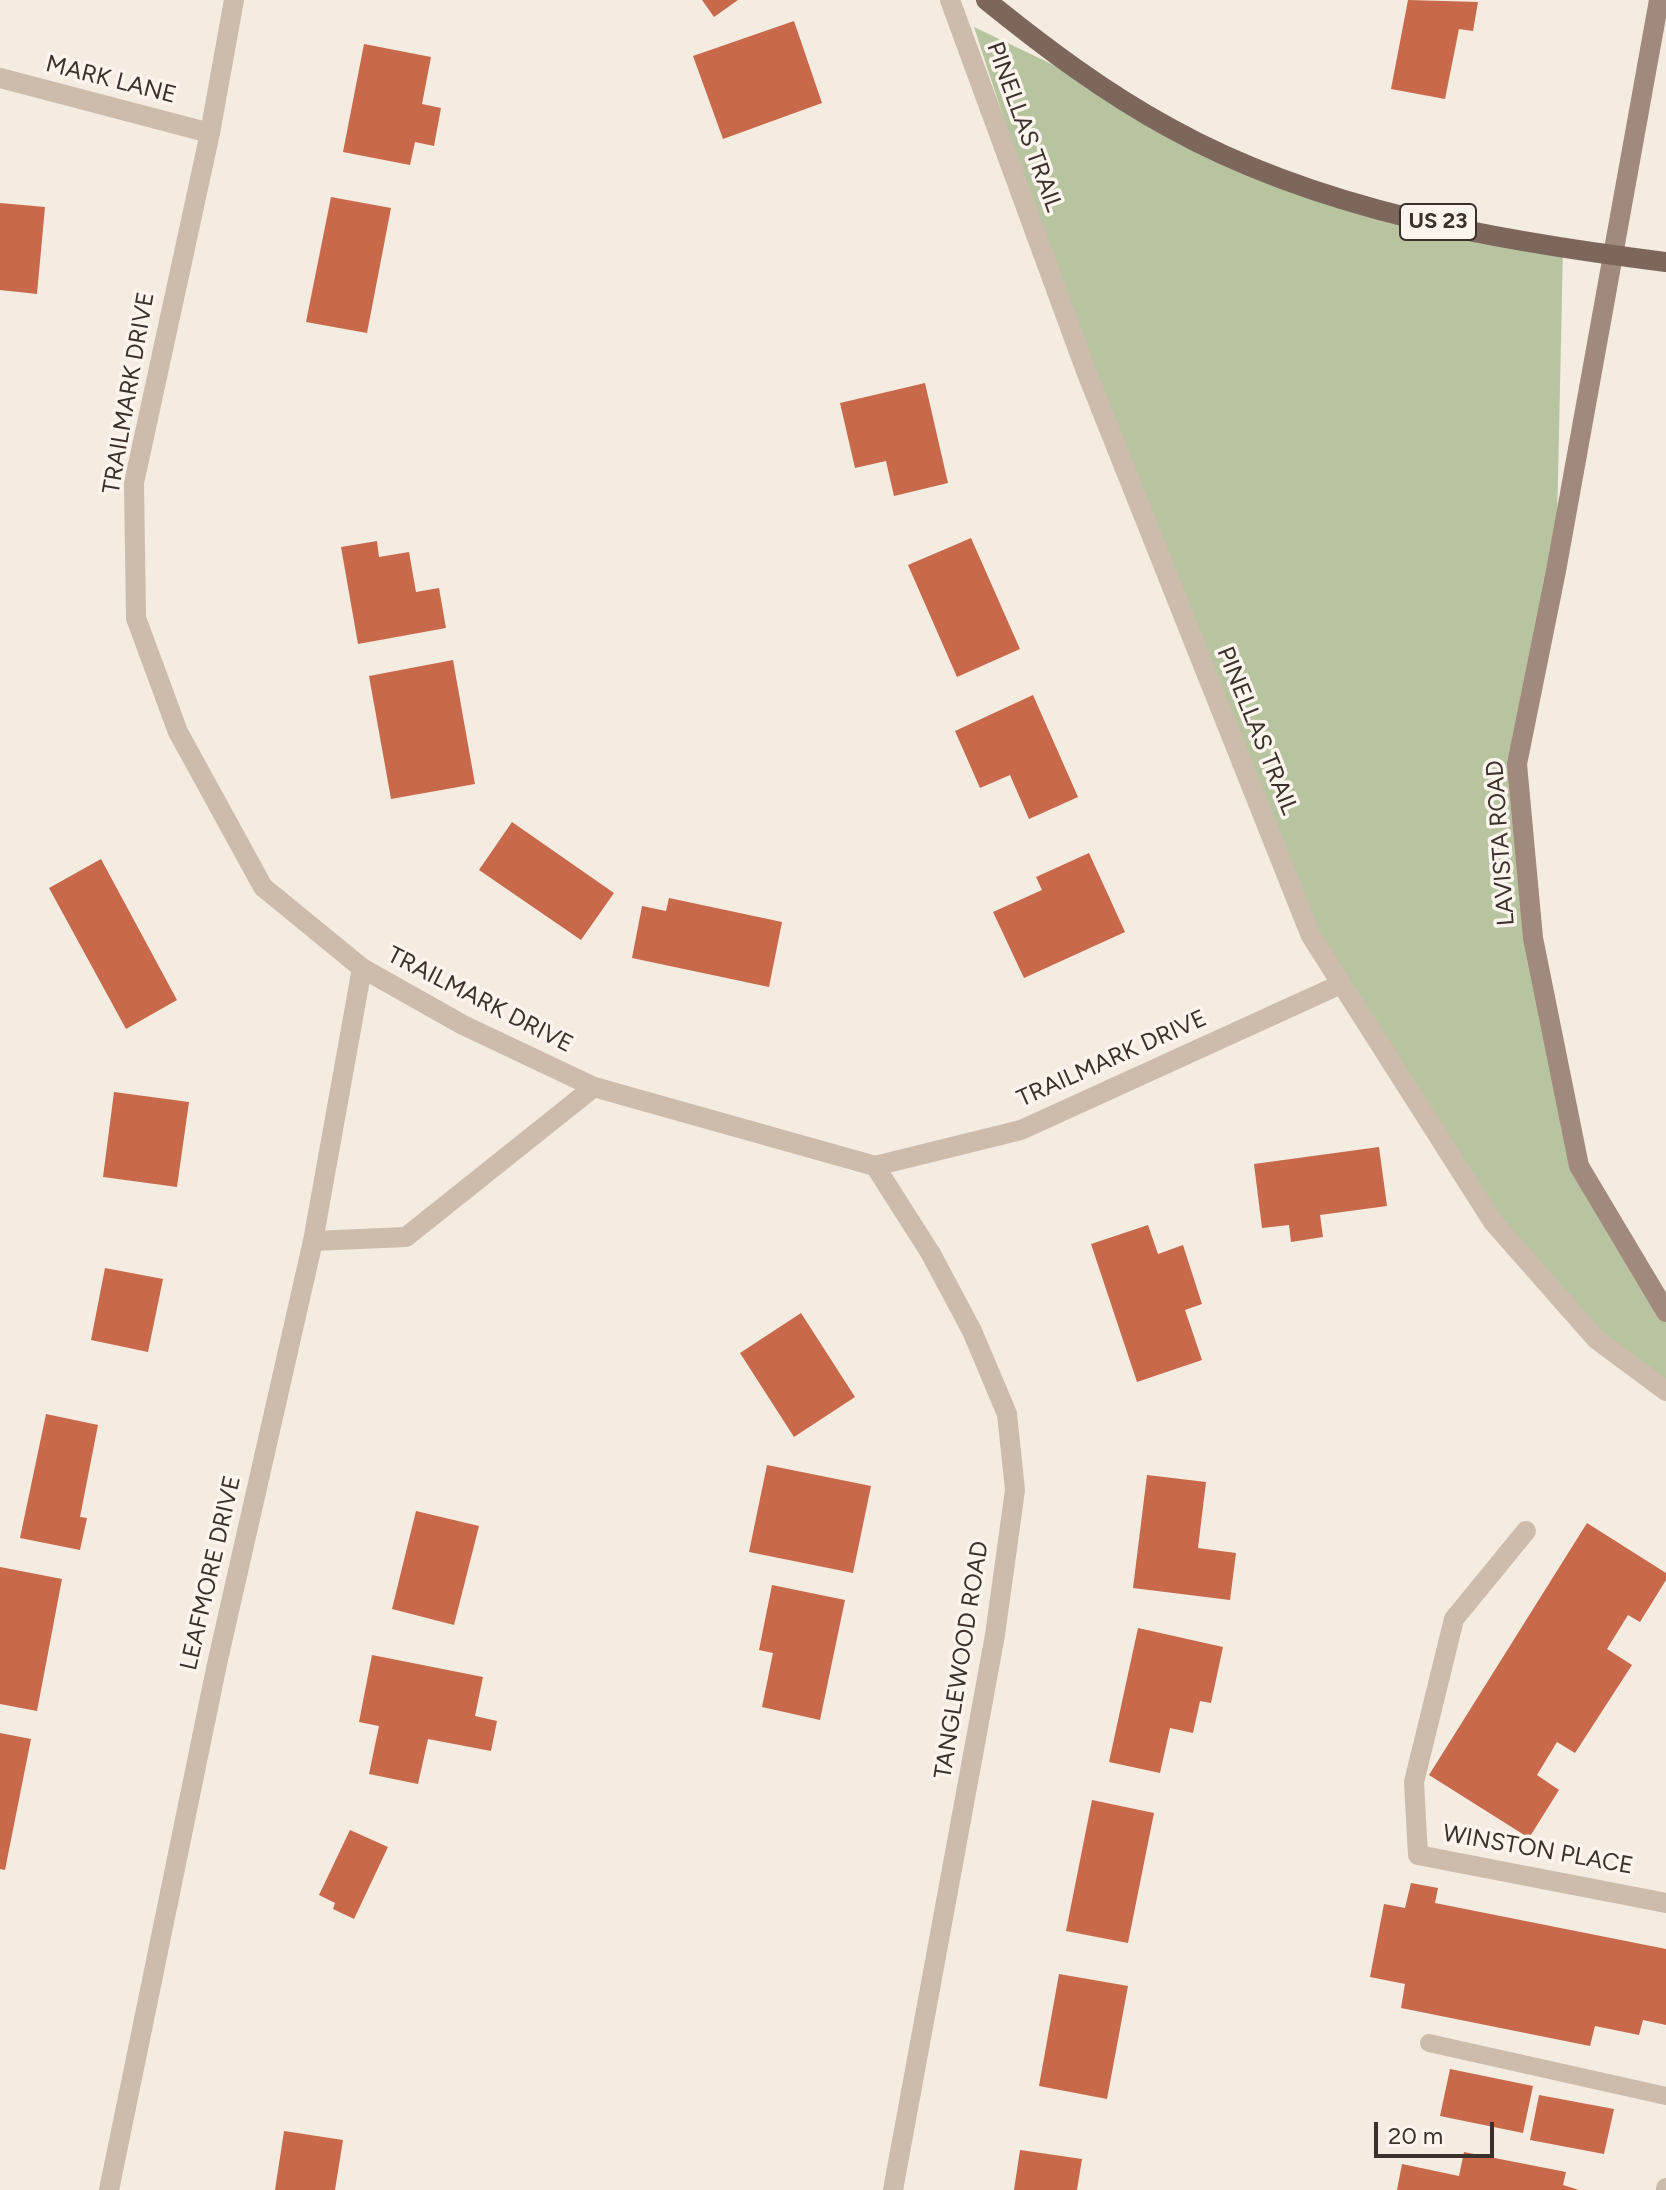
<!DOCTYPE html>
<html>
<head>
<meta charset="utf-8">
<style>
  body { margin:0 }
  #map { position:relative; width:1666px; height:2190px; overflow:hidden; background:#f4ebe1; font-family:Figtree,sans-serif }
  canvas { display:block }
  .scale { position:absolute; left:1374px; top:2122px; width:120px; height:36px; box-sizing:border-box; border:4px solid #3b302b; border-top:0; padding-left:10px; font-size:24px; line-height:28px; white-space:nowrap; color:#3b302b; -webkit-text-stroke:6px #fbf5ee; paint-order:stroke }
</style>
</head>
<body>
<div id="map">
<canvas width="1666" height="2190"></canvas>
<div class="scale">20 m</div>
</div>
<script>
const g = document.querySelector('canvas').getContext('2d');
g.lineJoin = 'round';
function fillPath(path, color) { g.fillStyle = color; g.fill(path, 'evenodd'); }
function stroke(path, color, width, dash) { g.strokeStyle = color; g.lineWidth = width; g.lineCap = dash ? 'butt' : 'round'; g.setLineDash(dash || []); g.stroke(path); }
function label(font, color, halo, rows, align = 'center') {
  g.font = font + ' Figtree,sans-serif'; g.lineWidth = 7; g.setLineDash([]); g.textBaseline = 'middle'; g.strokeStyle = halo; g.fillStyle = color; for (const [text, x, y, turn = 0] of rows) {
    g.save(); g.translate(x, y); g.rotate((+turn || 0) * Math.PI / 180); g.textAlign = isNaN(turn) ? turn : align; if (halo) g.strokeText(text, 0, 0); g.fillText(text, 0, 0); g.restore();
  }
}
fillPath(new Path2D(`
  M 974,27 L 1318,191 L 1563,248 L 1556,571 L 1517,764 L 1533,938 L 1579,1165 L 1666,1312 L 1666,1391 L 1596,1339 L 1493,1222 L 1339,985 L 1086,371 Z`), '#b8c4a0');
fillPath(new Path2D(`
  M 702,0 L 738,0 L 714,17 Z
  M 1408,0 L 1478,2 L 1473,31 L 1459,29 L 1445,99 L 1391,89 Z
  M 794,21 L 822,103 L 723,139 L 693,56 Z
  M 364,44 L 431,57 L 422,104 L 441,108 L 434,146 L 415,142 L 410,165 L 343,152 Z
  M 331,197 L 391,208 L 367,333 L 306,322 Z
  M 0,203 L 45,207 L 37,294 L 0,290 Z
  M 925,383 L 948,483 L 894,496 L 886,461 L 855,468 L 840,403 Z
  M 971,538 L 1020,649 L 957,677 L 908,565 Z
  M 377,541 L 379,557 L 409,552 L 416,592 L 439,588 L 446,628 L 358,644 L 341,547 Z
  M 453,660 L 475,784 L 391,799 L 369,676 Z
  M 1033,695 L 1078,797 L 1029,819 L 1010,775 L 980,788 L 955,731 Z
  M 512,822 L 614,893 L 581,940 L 479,870 Z
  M 1089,853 L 1125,932 L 1024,978 L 993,912 L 1042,890 L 1036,877 Z
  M 101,859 L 177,1000 L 126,1029 L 49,888 Z
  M 669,898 L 782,922 L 769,987 L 632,958 L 642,906 L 666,911 Z
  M 114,1092 L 189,1102 L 177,1187 L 103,1177 Z
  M 1379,1147 L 1387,1206 L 1320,1215 L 1323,1237 L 1291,1242 L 1289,1225 L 1262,1228 L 1254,1164 Z
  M 1148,1225 L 1158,1254 L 1183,1245 L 1202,1304 L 1185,1310 L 1202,1360 L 1137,1382 L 1091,1244 Z
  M 105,1268 L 163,1279 L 148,1352 L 91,1340 Z
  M 801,1313 L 855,1397 L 794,1437 L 740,1353 Z
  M 46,1414 L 98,1425 L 80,1517 L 87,1518 L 80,1550 L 20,1538 Z
  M 767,1465 L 871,1486 L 853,1573 L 749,1552 Z
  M 1147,1475 L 1206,1482 L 1198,1548 L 1236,1553 L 1230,1600 L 1133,1588 Z
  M 416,1511 L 479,1526 L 454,1625 L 392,1609 Z
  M 1587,1523 L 1666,1573 L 1666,1580 L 1640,1622 L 1628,1615 L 1607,1649 L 1632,1665 L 1575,1753 L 1557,1742 L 1537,1775 L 1559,1790 L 1529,1838 L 1429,1775 Z
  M 0,1567 L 62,1579 L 37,1711 L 0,1704 Z
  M 772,1585 L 845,1600 L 820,1720 L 762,1707 L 773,1653 L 759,1650 Z
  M 1138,1628 L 1223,1647 L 1211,1703 L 1200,1701 L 1193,1733 L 1170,1728 L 1160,1773 L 1109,1762 Z
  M 372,1655 L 483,1677 L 475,1716 L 497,1721 L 491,1751 L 428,1739 L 418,1784 L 369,1774 L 379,1726 L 359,1722 Z
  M 0,1733 L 31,1739 L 5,1870 L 0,1869 Z
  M 1092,1800 L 1154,1813 L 1128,1943 L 1066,1931 Z
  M 350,1830 L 388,1847 L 354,1919 L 333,1909 L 335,1903 L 319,1895 Z
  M 1411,1883 L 1438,1888 L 1435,1903 L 1666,1949 L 1666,2025 L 1643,2020 L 1639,2035 L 1595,2026 L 1590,2046 L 1401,2008 L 1405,1984 L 1370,1977 L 1384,1904 L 1405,1908 Z
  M 1059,1974 L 1128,1986 L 1107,2099 L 1039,2086 Z
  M 1450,2069 L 1533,2086 L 1523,2133 L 1440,2116 Z
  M 1539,2095 L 1614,2109 L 1604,2154 L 1530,2140 Z
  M 284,2131 L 343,2140 L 335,2190 L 275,2190 Z
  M 1020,2150 L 1082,2159 L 1077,2190 L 1014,2190 Z
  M 1464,2152 L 1566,2172 L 1563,2185 L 1579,2190 L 1397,2190 L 1402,2164 L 1459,2176 Z`), '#c8694b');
stroke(new Path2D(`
  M 1429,2043 L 1666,2096`), '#cdbbac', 18);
stroke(new Path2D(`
  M 234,0 L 210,133 L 134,483 L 136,618 L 178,732 L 263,887 L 362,968 L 463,1025 L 594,1087 L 875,1166 L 1021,1130 L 1339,985
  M 950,0 L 1086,371 L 1311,936 L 1493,1222 L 1596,1339 L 1666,1391
  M 0,78 L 210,133
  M 875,1166 L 931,1254 L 972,1331 L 1007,1414 L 1015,1490 L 995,1635 L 893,2190
  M 313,1241 L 406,1237 L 594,1087
  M 1526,1531 L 1454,1619 L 1414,1782 L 1418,1855 L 1666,1903
  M 109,2190 L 217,1664 L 313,1241 L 362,968
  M 1666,2190 L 1666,2188`), '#cdbbac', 20);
stroke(new Path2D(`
  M 1659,0 L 1556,571 L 1517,764 L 1533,938 L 1579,1166 L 1666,1312`), '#a18a7d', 20);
stroke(new Path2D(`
  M 986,0 C 1044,47 1104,92 1170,128 C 1320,211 1498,241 1666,262`), '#7d675c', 20);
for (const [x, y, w] of [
  [1438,222,76]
]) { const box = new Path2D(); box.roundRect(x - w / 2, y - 18, w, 36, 6); g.fillStyle = '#fbf5ee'; g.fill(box); stroke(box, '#3b302b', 2); }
label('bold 22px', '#3b302b', null, [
  ["US 23",1438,222]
]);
label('24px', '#3b302b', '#fbf5ee', [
  ["MARK LANE",111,80,14],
  ["PINELLAS TRAIL",1024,127,70],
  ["TRAILMARK DRIVE",129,393,-80],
  ["PINELLAS TRAIL",1257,731,68],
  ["LAVISTA ROAD",1501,843,-94],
  ["TRAILMARK DRIVE",480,1000,27],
  ["TRAILMARK DRIVE",1112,1059,-24],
  ["LEAFMORE DRIVE",211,1573,-77],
  ["TANGLEWOOD ROAD",962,1660,-81],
  ["WINSTON PLACE",1538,1850,10]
]);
</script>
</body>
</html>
